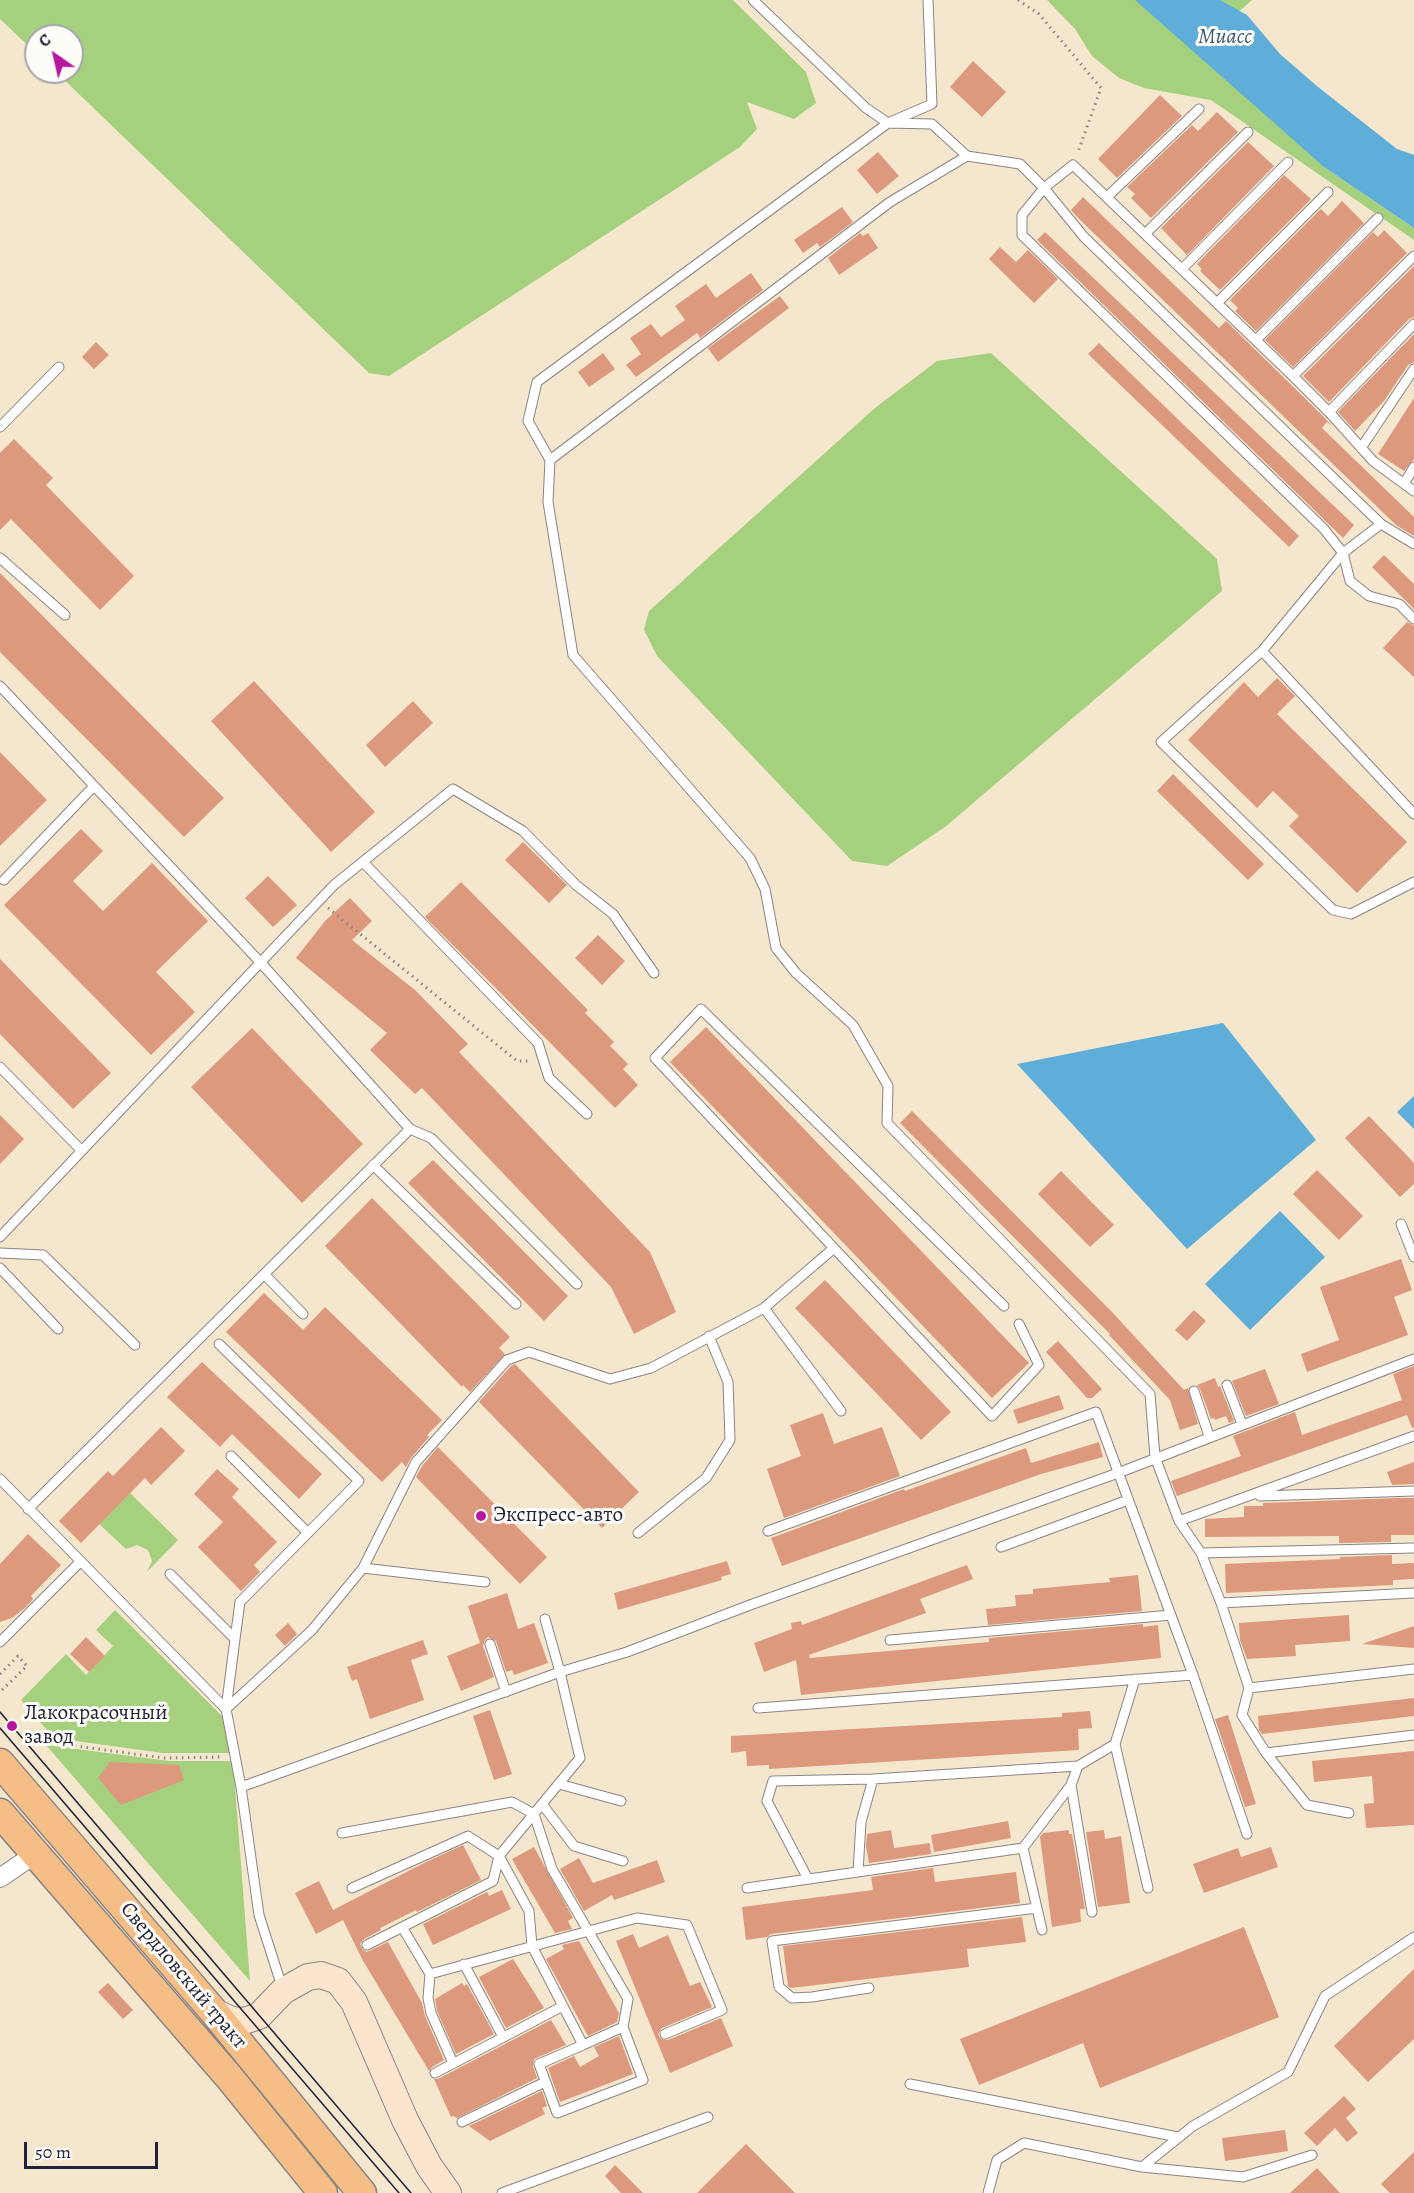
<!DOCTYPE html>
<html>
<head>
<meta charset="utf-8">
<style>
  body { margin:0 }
  #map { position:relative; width:1414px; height:2193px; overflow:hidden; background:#f4e7cd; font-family:Alegreya,serif }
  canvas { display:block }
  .north { position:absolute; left:24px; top:24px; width:60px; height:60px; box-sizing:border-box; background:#fdfcf7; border:2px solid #a5a5ac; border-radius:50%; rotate:326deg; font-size:16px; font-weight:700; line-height:24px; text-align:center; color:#22223b }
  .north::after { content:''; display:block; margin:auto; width:21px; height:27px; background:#b5179e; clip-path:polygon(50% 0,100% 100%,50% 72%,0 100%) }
  .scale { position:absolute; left:24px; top:2142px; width:134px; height:27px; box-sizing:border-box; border:3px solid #22223b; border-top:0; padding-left:8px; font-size:18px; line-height:21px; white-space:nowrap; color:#22223b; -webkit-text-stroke:4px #fdfcf7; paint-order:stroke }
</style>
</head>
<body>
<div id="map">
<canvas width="1414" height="2193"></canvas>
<div class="north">С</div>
<div class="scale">50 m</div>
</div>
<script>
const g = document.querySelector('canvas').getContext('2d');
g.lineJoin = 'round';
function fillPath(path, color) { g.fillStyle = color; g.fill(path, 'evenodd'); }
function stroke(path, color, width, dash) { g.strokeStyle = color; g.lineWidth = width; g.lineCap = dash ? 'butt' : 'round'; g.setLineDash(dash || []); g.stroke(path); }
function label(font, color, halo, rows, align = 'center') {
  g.font = font + ' Alegreya,serif'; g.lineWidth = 6; g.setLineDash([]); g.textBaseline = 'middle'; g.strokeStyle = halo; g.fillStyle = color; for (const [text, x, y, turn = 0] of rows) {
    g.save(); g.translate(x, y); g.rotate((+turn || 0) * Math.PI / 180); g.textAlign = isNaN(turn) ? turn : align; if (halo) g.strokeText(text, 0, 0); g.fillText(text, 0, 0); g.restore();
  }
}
fillPath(new Path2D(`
  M 0,0 L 733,0 L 806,72 L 816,103 L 794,119 L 747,102 L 757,129 L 740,147 L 389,376 L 369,373 L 56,72 L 72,72 L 72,36 L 36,36 L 36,53 L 0,19 Z
  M 1047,0 L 1252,0 L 1227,22 L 1324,167 L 1414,228 L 1414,240 L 1211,100 L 1144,88 L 1119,78 L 1092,56 L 1075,29 Z
  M 991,353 L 1217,559 L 1222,591 L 945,827 L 887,866 L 852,861 L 657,656 L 644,630 L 649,611 L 875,408 L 937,361 Z
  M 130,1493 L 178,1540 L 147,1572 L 152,1561 L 148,1550 L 137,1545 L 126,1549 L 99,1524 Z
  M 115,1610 L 222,1716 L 232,1753 L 163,1753 L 39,1736 L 47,1730 L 21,1700 L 66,1654 L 86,1675 L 113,1646 L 96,1630 Z
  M 46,1745 L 169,1761 L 233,1761 L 250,1981 Z`), '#a5d17e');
fillPath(new Path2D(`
  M 1135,0 L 1220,0 L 1247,15 L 1280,54 L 1318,87 L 1397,149 L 1414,155 L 1414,228 L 1324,167 Z
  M 1223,1023 L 1316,1140 L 1187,1249 L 1017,1064 Z
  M 1414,1096 L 1414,1129 L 1397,1112 Z
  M 1280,1211 L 1325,1257 L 1250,1330 L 1205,1284 Z`), '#5eaed9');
fillPath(new Path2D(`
  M 973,61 L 1006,92 L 982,117 L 950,87 Z
  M 1160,95 L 1182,116 L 1117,178 L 1098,159 Z
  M 1217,112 L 1238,132 L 1151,218 L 1131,198 L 1135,194 L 1127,187 L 1192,125 L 1198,131 Z
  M 1248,142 L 1274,166 L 1187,255 L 1161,228 Z
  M 878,152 L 899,176 L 877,194 L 857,170 Z
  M 1284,175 L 1311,199 L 1220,290 L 1200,271 L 1202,269 L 1197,264 Z
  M 1083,197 L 1219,328 L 1226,321 L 1324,417 L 1332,426 L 1327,422 L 1322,428 L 1414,517 L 1414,536 L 1396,525 L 1076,216 L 1071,210 Z
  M 1342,201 L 1364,223 L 1256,331 L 1235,311 L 1238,308 L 1230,300 L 1321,209 L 1328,216 Z
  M 842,207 L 853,222 L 820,247 L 817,243 L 803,253 L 794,240 Z
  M 1384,230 L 1407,253 L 1293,367 L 1265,340 L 1373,232 L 1378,237 Z
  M 1045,232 L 1354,525 L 1343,538 L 1037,240 Z
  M 860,233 L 863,236 L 868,233 L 878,248 L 839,275 L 828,258 Z
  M 1000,247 L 1016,262 L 1028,250 L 1058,279 L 1034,303 L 989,259 Z
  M 1414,266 L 1414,317 L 1409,319 L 1329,402 L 1303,376 Z
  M 751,273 L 763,290 L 700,338 L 697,333 L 636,377 L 626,365 L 641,354 L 630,338 L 651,324 L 661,337 L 685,320 L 675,306 L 706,284 L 716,298 Z
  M 780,296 L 789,308 L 718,362 L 708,348 Z
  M 1414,334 L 1414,362 L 1408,365 L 1384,401 L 1355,431 L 1338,412 Z
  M 96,342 L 109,355 L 94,369 L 82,357 Z
  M 1099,343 L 1299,536 L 1289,547 L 1088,354 Z
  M 603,353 L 615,369 L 589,387 L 578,372 Z
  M 1414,398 L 1414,459 L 1404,471 L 1378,454 Z
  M 14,439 L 53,478 L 46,485 L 134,576 L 100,610 L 11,519 L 0,530 L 0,453 Z
  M 1384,555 L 1414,584 L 1414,609 L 1372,567 Z
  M 0,573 L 224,798 L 184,837 L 0,652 Z
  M 1407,622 L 1414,626 L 1414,677 L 1383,648 Z
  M 1277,678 L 1295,696 L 1277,714 L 1407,842 L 1357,893 L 1289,826 L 1299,816 L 1273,791 L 1257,808 L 1188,740 L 1244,682 L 1258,697 Z
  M 254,681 L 375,812 L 331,852 L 211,721 Z
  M 413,701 L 433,723 L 385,767 L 366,745 Z
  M 0,752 L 47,800 L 0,846 Z
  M 1173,774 L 1264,864 L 1248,880 L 1157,791 Z
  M 81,829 L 103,851 L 73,881 L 103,911 L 152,863 L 208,921 L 156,972 L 195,1012 L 151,1055 L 4,905 Z
  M 523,842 L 567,885 L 549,903 L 505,860 Z
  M 268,876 L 297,905 L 273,927 L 245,898 Z
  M 461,882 L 588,1010 L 585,1013 L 614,1042 L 610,1046 L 628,1064 L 623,1069 L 638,1085 L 615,1108 L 425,917 Z
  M 350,898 L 372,921 L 352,940 L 415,990 L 468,1044 L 459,1052 L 650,1252 L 676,1312 L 634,1334 L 611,1287 L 422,1088 L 415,1094 L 370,1050 L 387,1033 L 296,958 L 325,921 Z
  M 598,935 L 625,961 L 602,985 L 575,958 Z
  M 0,959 L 111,1073 L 73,1109 L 0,1034 Z
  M 706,1027 L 1029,1363 L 992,1398 L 670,1062 Z
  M 252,1028 L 363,1144 L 302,1203 L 191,1087 Z
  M 912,1111 L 1112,1312 L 1184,1390 L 1188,1388 L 1198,1424 L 1180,1430 L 1170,1400 L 1109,1335 L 1110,1334 L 900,1123 Z
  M 0,1115 L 24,1139 L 0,1164 Z
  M 1369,1116 L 1414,1163 L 1414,1184 L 1400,1197 L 1345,1138 Z
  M 433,1160 L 568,1296 L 544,1321 L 408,1183 Z
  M 1317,1170 L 1363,1216 L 1339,1240 L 1293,1194 Z
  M 1061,1171 L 1114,1225 L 1090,1247 L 1038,1194 Z
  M 372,1198 L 510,1337 L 499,1348 L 505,1354 L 470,1392 L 463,1385 L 462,1387 L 325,1246 Z
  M 1401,1259 L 1412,1290 L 1394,1297 L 1408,1335 L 1307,1372 L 1301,1354 L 1339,1340 L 1320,1287 Z
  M 825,1280 L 951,1412 L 921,1440 L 795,1308 Z
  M 264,1293 L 303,1330 L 325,1307 L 442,1420 L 427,1435 L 429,1437 L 411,1458 L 406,1467 L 402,1462 L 382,1482 L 226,1332 Z
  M 1194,1310 L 1206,1321 L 1187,1341 L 1175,1330 Z
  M 1058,1341 L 1102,1389 L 1092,1398 L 1087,1398 L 1046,1352 Z
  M 202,1362 L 322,1474 L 299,1499 L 232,1434 L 220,1447 L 167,1397 Z
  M 515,1364 L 639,1492 L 602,1528 L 479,1402 L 511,1366 Z
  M 1414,1366 L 1414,1427 L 1412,1428 L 1407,1415 L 1177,1496 L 1171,1481 L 1241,1456 L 1233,1436 L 1295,1412 L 1302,1435 L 1402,1400 L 1393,1374 Z
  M 1265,1369 L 1279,1404 L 1246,1416 L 1232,1381 Z
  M 1215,1378 L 1218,1387 L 1220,1386 L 1234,1421 L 1229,1423 L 1226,1416 L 1215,1420 L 1214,1418 L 1211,1419 L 1200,1389 L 1197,1385 Z
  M 1059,1395 L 1064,1409 L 1018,1424 L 1013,1410 Z
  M 823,1413 L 834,1444 L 882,1427 L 900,1476 L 784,1518 L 767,1469 L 801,1456 L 790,1425 Z
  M 161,1427 L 185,1451 L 151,1485 L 145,1478 L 81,1543 L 59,1521 L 108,1471 L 113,1476 Z
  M 1099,1442 L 1103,1457 L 1041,1474 L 782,1566 L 771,1538 L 904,1489 L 905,1491 L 1026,1448 L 1031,1463 Z
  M 438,1447 L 547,1557 L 520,1584 L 416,1477 L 422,1466 Z
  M 1414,1462 L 1414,1484 L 1392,1485 L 1387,1472 Z
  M 217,1469 L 239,1489 L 232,1497 L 277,1542 L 254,1565 L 260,1572 L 241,1591 L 198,1547 L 223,1522 L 194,1494 Z
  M 1397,1498 L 1414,1498 L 1414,1535 L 1391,1535 L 1391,1542 L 1339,1543 L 1339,1536 L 1205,1537 L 1205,1519 L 1244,1517 L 1244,1506 L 1263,1506 L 1263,1503 Z
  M 28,1534 L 61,1565 L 31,1596 L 33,1599 L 26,1607 L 12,1618 L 0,1622 L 0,1564 Z
  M 1392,1555 L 1392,1564 L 1414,1563 L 1414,1579 L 1393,1580 L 1393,1585 L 1226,1593 L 1225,1564 L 1340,1559 L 1340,1557 Z
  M 727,1561 L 731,1574 L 721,1577 L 722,1580 L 618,1610 L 614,1593 Z
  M 967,1565 L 973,1579 L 920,1599 L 926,1613 L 809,1655 L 810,1658 L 989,1642 L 989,1638 L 1143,1624 L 1143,1627 L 1158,1625 L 1161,1658 L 801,1695 L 796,1660 L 764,1672 L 754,1643 L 792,1629 L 791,1623 L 801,1621 L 802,1625 Z
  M 1138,1575 L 1142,1611 L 988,1625 L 986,1609 L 1016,1606 L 1015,1595 L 1033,1594 L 1033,1589 L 1110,1582 L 1109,1578 Z
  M 507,1593 L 518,1629 L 534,1623 L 548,1663 L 514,1675 L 512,1670 L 506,1672 L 496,1641 L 488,1637 L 485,1640 L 483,1646 L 494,1677 L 461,1691 L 447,1656 L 480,1643 L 468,1606 Z
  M 1349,1615 L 1350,1641 L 1295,1645 L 1296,1656 L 1247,1659 L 1240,1640 L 1239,1623 Z
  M 288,1623 L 297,1634 L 285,1646 L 275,1635 Z
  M 1414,1626 L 1414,1648 L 1362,1644 Z
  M 86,1637 L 105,1656 L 89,1672 L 70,1654 Z
  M 423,1640 L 428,1654 L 411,1660 L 424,1700 L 370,1719 L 357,1679 L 352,1681 L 347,1667 Z
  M 1414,1698 L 1414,1716 L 1262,1734 L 1259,1730 L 1258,1716 Z
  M 490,1710 L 512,1774 L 494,1780 L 473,1716 Z
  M 1090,1711 L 1092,1728 L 1078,1729 L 1079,1750 L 769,1769 L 769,1765 L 747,1766 L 746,1751 L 731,1753 L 731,1736 L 1062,1717 L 1062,1713 Z
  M 1228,1715 L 1256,1804 L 1245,1807 L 1215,1719 Z
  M 1414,1751 L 1414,1825 L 1366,1828 L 1364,1804 L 1374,1803 L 1372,1776 L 1314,1782 L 1312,1761 Z
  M 110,1762 L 179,1765 L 184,1780 L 121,1805 L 98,1778 Z
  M 1008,1821 L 1011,1838 L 934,1852 L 931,1835 Z
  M 891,1830 L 894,1848 L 930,1843 L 931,1854 L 869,1863 L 866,1846 L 867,1834 Z
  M 1069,1830 L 1069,1834 L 1072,1834 L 1085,1909 L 1080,1909 L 1081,1922 L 1052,1927 L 1040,1837 L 1043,1833 Z
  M 1104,1830 L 1105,1839 L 1121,1836 L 1130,1903 L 1098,1907 L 1086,1832 Z
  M 463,1845 L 481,1880 L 417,1912 L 416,1910 L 380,1928 L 381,1930 L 364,1939 L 360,1944 L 363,1950 L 367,1952 L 388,1942 L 422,2003 L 425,2016 L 444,2060 L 432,2067 L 429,2071 L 362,1959 L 343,1920 L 316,1934 L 295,1893 L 319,1881 L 333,1910 L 424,1863 Z
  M 534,1847 L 573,1918 L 568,1921 L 572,1929 L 555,1933 L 512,1859 Z
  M 1271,1847 L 1278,1867 L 1204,1893 L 1193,1864 L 1238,1848 L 1241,1857 Z
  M 579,1858 L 593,1883 L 657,1860 L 665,1882 L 614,1900 L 612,1895 L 584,1911 L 560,1869 Z
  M 933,1868 L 935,1882 L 1016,1872 L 1020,1903 L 771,1934 L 767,1937 L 746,1940 L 742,1907 L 873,1890 L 871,1877 Z
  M 502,1890 L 511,1909 L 433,1945 L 423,1924 L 487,1892 L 489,1896 Z
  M 1022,1917 L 1026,1942 L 967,1949 L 969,1967 L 791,1988 L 788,1986 L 783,1946 Z
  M 1244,1927 L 1279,2017 L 1100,2088 L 1083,2043 L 979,2085 L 960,2039 Z
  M 633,1934 L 639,1948 L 668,1935 L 690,1986 L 700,1982 L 712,2007 L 662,2028 L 658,2034 L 661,2039 L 668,2040 L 721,2018 L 733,2046 L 670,2073 L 616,1941 Z
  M 579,1941 L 619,2013 L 617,2022 L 588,2036 L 546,1959 L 564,1949 L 562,1945 Z
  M 513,1959 L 544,2008 L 506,2028 L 479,1977 Z
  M 1414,1969 L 1414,2039 L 1368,2082 L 1334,2046 Z
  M 108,1983 L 133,2010 L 123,2019 L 98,1992 Z
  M 462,1983 L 464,1986 L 467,1984 L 494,2034 L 456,2054 L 437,2011 L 435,1999 Z
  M 551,2020 L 566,2045 L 534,2059 L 533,2066 L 537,2078 L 457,2118 L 453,2116 L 451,2117 L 434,2079 L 438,2079 Z
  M 619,2036 L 633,2074 L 560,2102 L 548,2068 L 574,2056 L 580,2067 L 599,2056 L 594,2047 Z
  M 542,2091 L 547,2106 L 542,2108 L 545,2114 L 490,2141 L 469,2126 Z
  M 1344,2096 L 1356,2109 L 1346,2118 L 1358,2133 L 1347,2142 L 1335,2128 L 1317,2146 L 1304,2133 Z
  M 1285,2130 L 1288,2151 L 1225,2161 L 1222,2138 Z
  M 746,2144 L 795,2193 L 697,2193 Z
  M 1414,2152 L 1414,2193 L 1390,2193 L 1381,2184 Z
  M 615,2165 L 643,2193 L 621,2193 L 605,2176 Z
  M 1317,2168 L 1340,2193 L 1290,2193 Z`), '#dd997d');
const service = new Path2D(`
  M 753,0 L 866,108 L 888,123 L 932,124 L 967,156 L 1020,164 L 1044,188 L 1084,237 L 1381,524 L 1414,544
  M 967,156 L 890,202 L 550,460 L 548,502 L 573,655 L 750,858 L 765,889 L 776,948 L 796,973 L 853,1025 L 888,1086 L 887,1123 L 1150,1394 L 1155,1457 L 1179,1521 L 1201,1553 L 1221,1603 L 1249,1688 L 1242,1715 L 1266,1753 L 1307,1805 L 1349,1813
  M 1107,197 L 1199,109
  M 1145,234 L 1248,132
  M 1182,269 L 1288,162
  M 1217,303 L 1328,192
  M 1256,340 L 1378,218
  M 1293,376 L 1414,256
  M 1329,412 L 1414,324
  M 0,427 L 59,367
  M 1361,448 L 1414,369
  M 550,460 L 528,421 L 537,382 L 888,123 L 932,104 L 928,0
  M 1405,482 L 1414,467
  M 1414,491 L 1373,461 L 1329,412 L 1293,376 L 1073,165 L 1044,188 L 1022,215 L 1022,235 L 1324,529 L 1343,553 L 1350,581 L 1369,596 L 1399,604 L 1414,619
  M 1381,524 L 1343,553 L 1262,651 L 1161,742 L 1333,910 L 1351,914 L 1414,882
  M 0,558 L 65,615
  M 1262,651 L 1414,814
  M 0,686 L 261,963 L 410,1129 L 431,1138 L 577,1284
  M 363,862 L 538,1043 L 549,1078 L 587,1114
  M 4,880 L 94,786
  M 0,1067 L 81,1150
  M 373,1165 L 516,1304
  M 1401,1224 L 1414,1257
  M 0,1237 L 334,885 L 453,789 L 523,831 L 576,885 L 613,914 L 654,973
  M 0,1253 L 43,1255 L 135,1345
  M 0,1268 L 58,1329
  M 264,1274 L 303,1314
  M 1004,1306 L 701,1009 L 655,1058 L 992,1416 L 1039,1365 L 1019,1324
  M 764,1308 L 841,1411
  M 219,1344 L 359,1481 L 240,1602 L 235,1639
  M 1227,1385 L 1242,1424
  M 1194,1391 L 1209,1436
  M 231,1456 L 308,1533
  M 0,1479 L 226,1709 L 241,1787 L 259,1915 L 283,1990
  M 1260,1496 L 1414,1491
  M 28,1509 L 410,1129
  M 1179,1521 L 1414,1436
  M 638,1533 L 706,1478 L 730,1440 L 728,1382 L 709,1336
  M 1001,1547 L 1128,1500
  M 1201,1553 L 1414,1548
  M 363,1568 L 485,1582
  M 170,1574 L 235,1639 L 226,1709 L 312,1630 L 363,1568 L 416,1462 L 507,1360 L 529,1352 L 610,1379 L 651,1368 L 764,1308 L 834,1248
  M 1221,1603 L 1414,1593
  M 890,1640 L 1171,1615
  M 0,1642 L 80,1562
  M 490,1644 L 506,1692
  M 1193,1675 L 1247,1834
  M 1135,1679 L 1115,1744 L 1148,1888
  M 1249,1688 L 1414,1669
  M 758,1708 L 1193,1675 L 1096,1412 L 768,1531
  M 1266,1753 L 1414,1735
  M 559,1784 L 621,1801
  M 1071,1785 L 1092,1912
  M 241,1787 L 560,1672 L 627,1652 L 750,1605 L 1118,1473 L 1414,1359
  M 542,1804 L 574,1846 L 623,1861
  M 342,1833 L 512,1802 L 534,1814 L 552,1869 L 628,1999 L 623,2027 L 643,2080 L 557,2113 L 539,2064 L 583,2045 L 532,1946 L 529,1911 L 499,1856 L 468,1836 L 352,1888
  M 1023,1848 L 1042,1930
  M 858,1872 L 861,1822 L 873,1779
  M 808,1879 L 767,1801 L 773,1781 L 873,1779 L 1078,1766
  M 747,1888 L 1023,1848 L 1071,1785 L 1078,1766 L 1115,1744
  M 402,1927 L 430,1974 L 637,1918 L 687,1925 L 722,2010 L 665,2034
  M 367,1945 L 493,1881 L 499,1856 L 580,1758 L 560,1672 L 545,1619
  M 464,1964 L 503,2037
  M 430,1974 L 428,1998 L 431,2013 L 453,2063
  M 869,1988 L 812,1997 L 792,1998 L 779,1987 L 772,1941 L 1037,1908
  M 583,2045 L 623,2027
  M 435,2073 L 563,2006
  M 910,2084 L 1178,2137
  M 462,2122 L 545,2082
  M 1142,2167 L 1193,2126 L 1288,2072 L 1325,1996 L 1414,1937
  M 502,2193 L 708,2117
  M 988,2193 L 997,2160 L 1024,2143 L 1142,2167 L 1243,2177 L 1312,2155`);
const minor = new Path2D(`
  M 0,1878 L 35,1854`);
const secondary = new Path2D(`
  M 214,2012 L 232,2020 L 244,2021 L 259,2016 L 283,1991 L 308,1977 L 321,1975 L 338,1981 L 354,2002 L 405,2120 L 429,2166 L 448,2193`);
const primary = new Path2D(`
  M 0,1763 L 214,2012 L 362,2193
  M 0,1813 L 229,2077 L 323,2193`);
stroke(service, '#8b8484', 11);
stroke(minor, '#8b8484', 20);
stroke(secondary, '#8b8484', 28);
stroke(primary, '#8b8484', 31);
stroke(new Path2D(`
  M 1018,0 L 1039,14 L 1101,88 L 1078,152
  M 328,908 L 517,1061 L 531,1061
  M 0,1674 L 18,1656 L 27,1666 L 0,1692
  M 39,1741 L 164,1758 L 222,1757`), '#8b8484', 3, [1.5, 4.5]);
stroke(service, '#fff', 9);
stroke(minor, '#fff', 18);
stroke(secondary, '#fbe5cf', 26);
stroke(primary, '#f6be87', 28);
stroke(new Path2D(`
  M 0,1712 L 411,2193
  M 0,1728 L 399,2193`), '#22223b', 1.5);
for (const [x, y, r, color] of [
  [481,1516,6,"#b5179e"],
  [12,1726,6,"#b5179e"]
]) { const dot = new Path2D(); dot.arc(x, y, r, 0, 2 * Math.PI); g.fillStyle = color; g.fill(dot); stroke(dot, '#fdfcf7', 2); }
label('21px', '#22223b', '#fdfcf7', [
  ["Экспресс-авто",493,1516],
  ["Лакокрасочный",24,1714],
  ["завод",24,1738]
], 'left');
label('21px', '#22223b', '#fdfcf7', [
  ["Свердловский тракт",183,1976,50]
]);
label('italic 22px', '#3a5a7a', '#fdfcf7', [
  ["Миасс",1225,38]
]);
</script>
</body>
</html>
